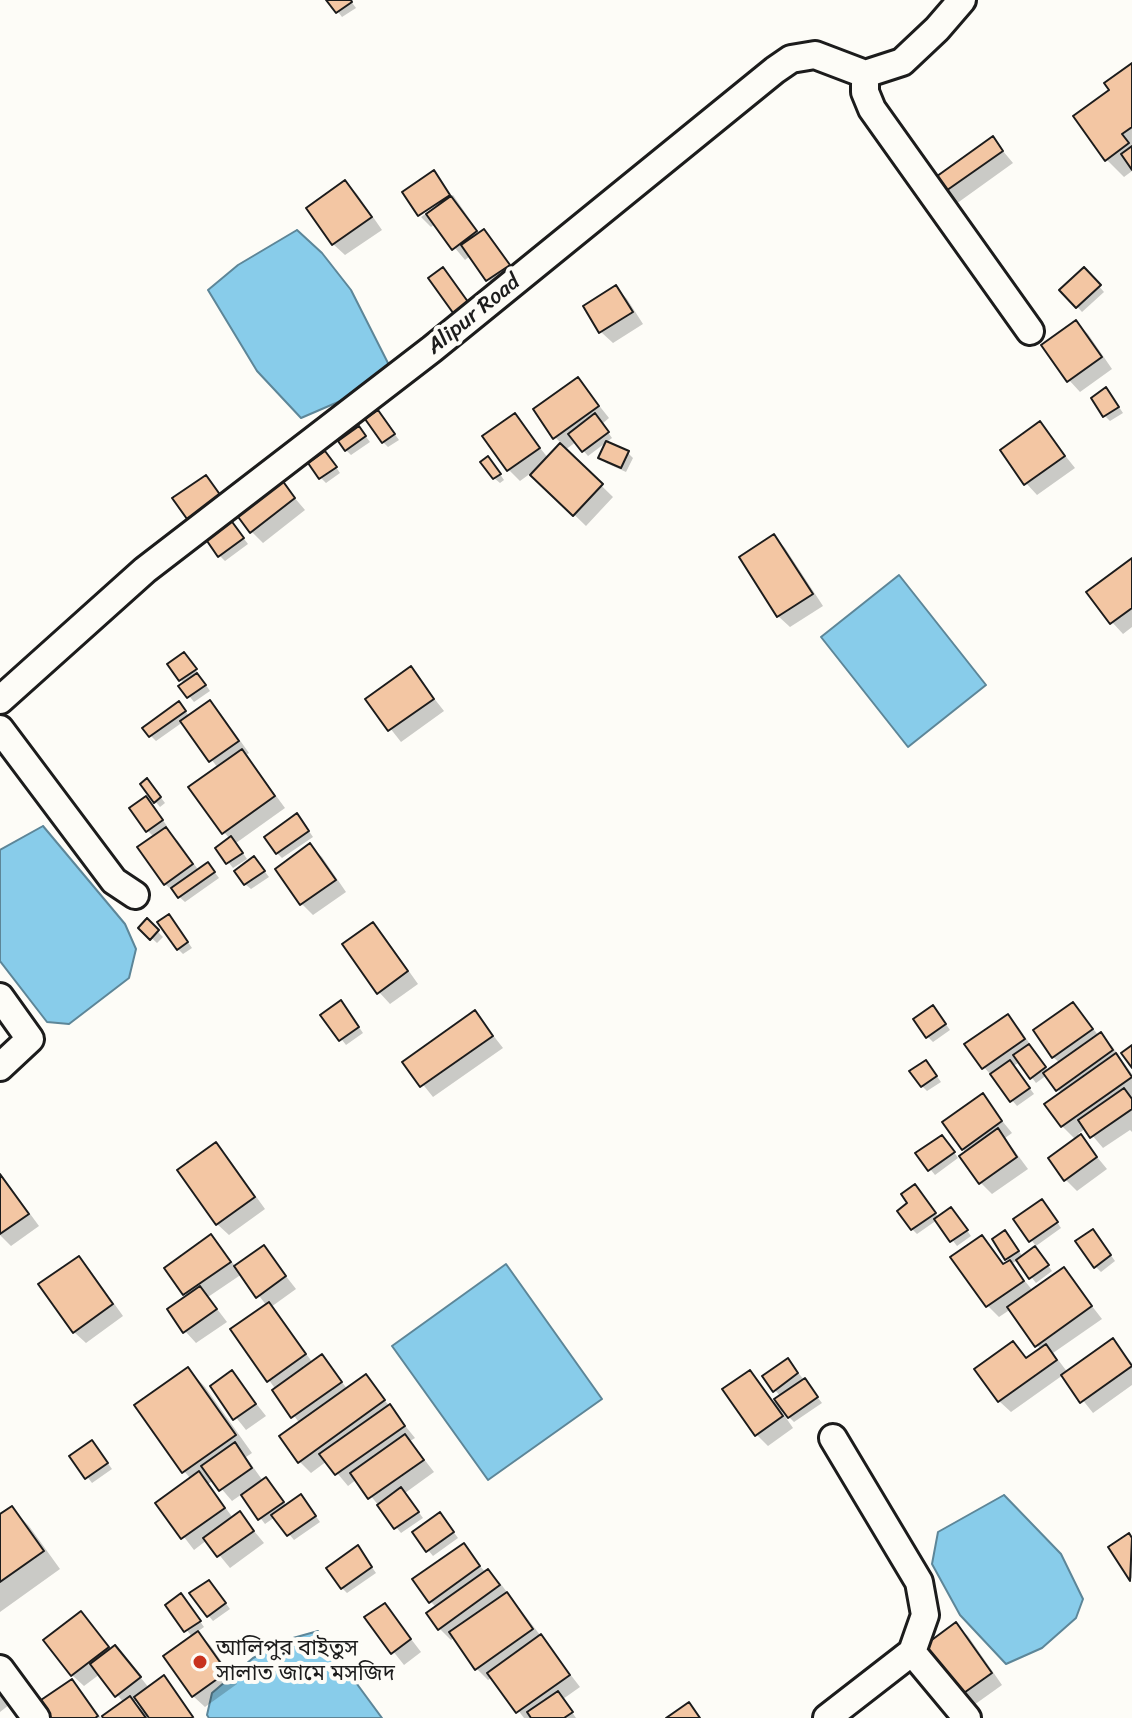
<!DOCTYPE html>
<meta charset="utf-8">
<style>
body{margin:0}
canvas{display:block;background:#fdfcf7}
</style>
<canvas width="1132" height="1718"></canvas>
<script>
const c = document.querySelector('canvas').getContext('2d');
c.lineJoin = 'round';
function fillPath(path, color) { c.fillStyle = color; c.fill(path, 'evenodd'); }
const poly = rows => new Path2D(rows.map(r => 'M' + r).join(''));
function stroke(path, color, width, dash) { c.strokeStyle = color; c.lineWidth = width; c.lineCap = dash ? 'butt' : 'round'; c.setLineDash(dash || []); c.stroke(path); }
function label(font, color, halo, rows, align = 'center') {
  c.font = font + ' Sriracha,"Noto Sans Bengali",sans-serif'; c.lineWidth = 8; c.setLineDash([]); c.textBaseline = 'middle'; c.strokeStyle = halo; c.fillStyle = color; for (const [text, x, y, turn = 0] of rows) {
    c.save(); c.translate(x, y); c.rotate((+turn || 0) * Math.PI / 180); c.textAlign = isNaN(turn) ? turn : align; if (halo) c.strokeText(text, 0, 0); c.fillText(text, 0, 0); c.restore();
  }
}
const water = poly([
 [297,230,322,253,351,290,391,369,359,393,301,418,257,371,208,290,238,265,297,230],
 [899,575,986,685,908,747,821,637,899,575],
 [43,826,125,924,136,949,129,978,69,1024,47,1022,0,961,0,850,43,826],
 [506,1264,602,1399,488,1480,392,1346,506,1264],
 [1004,1495,1061,1554,1083,1599,1076,1618,1042,1648,1006,1664,960,1615,932,1564,938,1532,1004,1495],
 [318,1631,382,1718,209,1718,207,1715,212,1693,253,1658,293,1638,318,1631]
]);
fillPath(water, '#88ccea');
stroke(water, '#5d8698', 2);
fillPath(poly([
 [329,0,350,0,356,8,342,17],
 [1132,65,1132,171,1124,177,1106,159,1112,90],
 [993,139,1013,163,956,204,945,192],
 [345,182,357,194,382,230,345,255,333,244],
 [453,195,480,234,484,231,495,243,520,277,499,292,470,256,465,260,435,224,431,227,421,217],
 [1084,269,1104,292,1082,312,1062,290],
 [616,287,627,299,643,324,613,343,601,332],
 [1076,323,1088,334,1112,369,1080,392,1069,380],
 [578,379,609,418,602,424,612,438,588,456,576,442,565,450,613,497,586,526,531,473,520,481,508,469,515,416,548,458,562,444,555,437],
 [1111,395,1123,413,1110,421,1105,416],
 [383,418,399,440,388,447,383,442],
 [1040,424,1075,468,1037,495,1026,483],
 [364,434,370,442,351,455,346,450],
 [628,453,633,458,626,472,606,463,601,458],
 [330,458,340,473,326,483,321,478],
 [493,464,504,480,500,483,494,478],
 [206,477,231,508,200,530,175,499],
 [282,483,305,510,263,543,251,531],
 [235,527,248,544,225,561,220,556],
 [774,536,785,548,823,606,790,627,778,616],
 [1132,560,1132,627,1123,634,1112,622],
 [189,660,210,691,194,702,181,686,185,684,181,680],
 [411,669,444,711,401,742,368,700],
 [209,702,221,714,249,753,246,755,285,808,236,843,247,859,233,868,217,848,230,839,224,832,218,768,183,722,156,741,151,736,184,709,189,716],
 [152,786,165,803,160,807,155,801],
 [151,803,167,826,164,828,178,841,199,871,213,870,219,878,185,902,165,884,155,838,148,831],
 [302,821,313,837,282,858,277,853],
 [310,846,322,857,346,892,313,915,302,904,278,869],
 [259,864,269,877,251,889,245,884],
 [147,921,163,937,157,943,141,928],
 [174,922,192,948,183,954,178,949],
 [373,924,384,936,418,984,390,1004,379,992],
 [1073,1004,1099,1036,1112,1046,1132,1074,1132,1132,1130,1130,1103,1148,1086,1128,1078,1134,1107,1169,1077,1191,1065,1179,1076,1140,1062,1126,1062,1094,1047,1075,1036,1083,1020,1062,1013,1066,1034,1094,1017,1106,984,1067,1007,1017,1019,1028,1049,1072,1060,1063,1053,1057],
 [346,1008,363,1033,346,1045,323,1015],
 [475,1012,503,1048,433,1097,405,1062],
 [938,1013,950,1030,933,1042,928,1037],
 [931,1068,941,1082,927,1091,922,1086],
 [982,1096,1012,1133,1005,1138,1028,1169,992,1194,980,1182,963,1148],
 [947,1142,958,1158,935,1175,918,1154],
 [216,1145,227,1156,265,1209,229,1235,217,1224],
 [0,1173,39,1226,11,1246,0,1235],
 [920,1192,939,1218,956,1215,971,1236,957,1246,937,1220,917,1234,912,1229],
 [1047,1207,1061,1228,1036,1246,1015,1219],
 [211,1236,236,1267,264,1248,296,1289,271,1307,313,1363,322,1356,348,1390,366,1377,415,1438,410,1441,434,1472,405,1493,423,1518,401,1533,357,1479,348,1486,327,1461,311,1473,299,1461,300,1424,269,1380,267,1306,242,1274,208,1297,227,1322,196,1343,185,1331,188,1297,166,1268],
 [982,1237,1005,1265,1010,1262,1007,1258,1010,1238,1023,1257,1040,1254,1052,1271,1036,1283,1018,1260,1011,1264,1033,1291,1064,1270,1102,1319,1053,1353,1068,1373,1113,1341,1132,1363,1132,1385,1093,1413,1063,1375,1011,1412,999,1401,1013,1344,1028,1359,1041,1350,1011,1309,999,1317,988,1306,953,1257],
 [1098,1237,1115,1261,1101,1272,1096,1267],
 [79,1258,90,1270,123,1316,86,1343,74,1332],
 [793,1366,822,1403,794,1422,783,1411,782,1412,793,1428,768,1446,756,1434,750,1372,774,1402,781,1397,775,1390],
 [188,1369,205,1387,252,1453,246,1457,263,1481,271,1485,287,1506,306,1502,320,1522,294,1540,275,1517,265,1524,242,1494,232,1501,214,1480,208,1484,233,1518,240,1514,264,1543,230,1568,207,1540,194,1550,158,1503,191,1479,184,1471],
 [232,1373,266,1416,246,1430,212,1387],
 [97,1448,112,1469,92,1483,72,1457],
 [12,1509,29,1526,60,1569,0,1612,0,1517],
 [445,1520,458,1538,433,1556,428,1550],
 [1129,1535,1132,1539,1132,1579,1110,1548],
 [463,1546,486,1573,488,1571,500,1583,580,1687,563,1699,576,1718,524,1718,493,1677,488,1680,477,1669,455,1637,451,1640,439,1628,437,1608,430,1601],
 [362,1553,376,1573,347,1593,342,1588],
 [214,1587,230,1609,213,1621,208,1615],
 [186,1601,204,1627,197,1632,210,1645,237,1684,205,1707,193,1696,193,1638,167,1605],
 [385,1605,421,1652,404,1665,367,1618],
 [92,1625,111,1650,115,1647,126,1659,149,1688,163,1678,195,1718,103,1718,124,1703,100,1674,84,1686,72,1675],
 [138,1699,148,1713,146,1714,134,1702],
 [956,1625,968,1636,1002,1685,974,1705,962,1694],
 [71,1681,83,1693,101,1718,52,1718],
 [0,1682,14,1701,0,1712]
]), '#0003');
const building = poly([
 [326,0,351,0,352,2,336,13,326,0],
 [1132,63,1132,127,1122,134,1129,143,1105,161,1073,116,1109,90,1104,83,1132,63],
 [993,136,1003,151,943,193,933,179,993,136],
 [1132,146,1132,170,1121,154,1132,146],
 [434,170,450,195,418,216,402,192,434,170],
 [345,180,372,217,332,245,306,208,345,180],
 [451,196,477,231,452,250,426,214,451,196],
 [484,229,510,265,486,281,461,245,484,229],
 [443,267,471,306,456,317,428,278,443,267],
 [1084,267,1101,285,1076,308,1059,290,1084,267],
 [616,285,633,312,599,333,583,306,616,285],
 [1076,320,1102,357,1067,382,1041,345,1076,320],
 [578,377,599,406,553,439,533,409,578,377],
 [1106,387,1119,407,1103,417,1091,398,1106,387],
 [378,410,395,434,382,443,365,419,378,410],
 [515,413,540,448,507,471,482,436,515,413],
 [595,413,609,432,582,452,568,434,595,413],
 [1040,421,1065,456,1024,485,1000,450,1040,421],
 [359,426,366,436,345,451,338,441,359,426],
 [606,441,629,451,621,468,598,458,606,441],
 [560,443,603,484,573,516,530,475,560,443],
 [325,451,337,467,319,479,308,463,325,451],
 [488,456,501,474,493,479,480,462,488,456],
 [206,475,221,496,187,519,172,498,206,475],
 [282,480,295,498,250,533,236,514,282,480],
 [230,519,244,538,218,557,205,538,230,519],
 [774,534,813,594,777,617,739,557,774,534],
 [1132,558,1132,608,1110,624,1086,592,1132,558],
 [184,652,197,669,179,681,167,664,184,652],
 [411,666,434,699,388,731,365,699,411,666],
 [197,673,206,685,187,698,178,686,197,673],
 [210,700,239,741,209,762,180,721,210,700],
 [179,701,186,711,149,737,142,728,179,701],
 [242,749,275,796,222,834,188,787,242,749],
 [147,778,161,797,154,803,140,784,147,778],
 [146,796,163,820,146,832,129,808,146,796],
 [297,813,309,831,276,854,264,837,297,813],
 [166,827,193,864,164,885,137,847,166,827],
 [231,836,243,853,226,864,215,848,231,836],
 [310,843,336,880,300,905,275,869,310,843],
 [254,856,265,871,244,885,234,871,254,856],
 [208,862,215,872,178,898,171,888,208,862],
 [169,914,188,942,177,950,157,922,169,914],
 [147,918,159,930,150,940,138,928,147,918],
 [373,922,408,971,377,994,342,944,373,922],
 [341,1000,359,1027,339,1041,320,1015,341,1000],
 [1073,1002,1093,1029,1052,1058,1033,1030,1073,1002],
 [933,1005,946,1024,926,1038,913,1019,933,1005],
 [475,1010,493,1036,420,1087,402,1062,475,1010],
 [1008,1014,1025,1039,982,1069,964,1044,1008,1014],
 [1101,1032,1113,1050,1056,1091,1043,1073,1101,1032],
 [1029,1044,1046,1067,1030,1079,1013,1055,1029,1044],
 [1132,1045,1132,1068,1121,1053,1132,1045],
 [1116,1053,1132,1077,1061,1127,1044,1104,1116,1053],
 [926,1060,937,1076,921,1087,909,1071,926,1060],
 [1010,1060,1030,1088,1010,1102,990,1074,1010,1060],
 [1124,1088,1132,1099,1132,1109,1090,1138,1078,1120,1124,1088],
 [983,1093,1002,1121,962,1150,942,1122,983,1093],
 [998,1128,1017,1157,979,1184,959,1156,998,1128],
 [1081,1134,1097,1157,1064,1181,1048,1158,1081,1134],
 [942,1135,955,1152,928,1171,915,1153,942,1135],
 [216,1142,255,1197,216,1225,177,1170,216,1142],
 [0,1174,29,1214,0,1234,0,1174],
 [915,1184,936,1213,911,1230,897,1211,907,1203,901,1194,915,1184],
 [1042,1199,1058,1222,1029,1242,1013,1219,1042,1199],
 [951,1207,968,1230,950,1242,934,1219,951,1207],
 [1093,1229,1111,1255,1094,1268,1075,1241,1093,1229],
 [1005,1230,1019,1251,1005,1260,992,1239,1005,1230],
 [211,1234,231,1262,183,1295,164,1268,211,1234],
 [982,1235,1003,1264,1010,1260,1024,1281,986,1307,950,1257,982,1235],
 [264,1245,286,1276,256,1298,234,1266,264,1245],
 [1035,1246,1049,1265,1029,1279,1016,1260,1035,1246],
 [79,1256,113,1304,73,1333,38,1284,79,1256],
 [1064,1267,1092,1306,1035,1347,1007,1307,1064,1267],
 [200,1286,217,1309,183,1333,167,1309,200,1286],
 [269,1302,306,1354,267,1382,230,1329,269,1302],
 [1113,1338,1132,1366,1080,1403,1061,1375,1113,1338],
 [1013,1341,1026,1358,1046,1344,1057,1360,998,1402,974,1369,1013,1341],
 [322,1354,342,1382,291,1418,272,1390,322,1354],
 [788,1358,798,1373,773,1392,762,1376,788,1358],
 [188,1367,236,1435,182,1473,134,1405,188,1367],
 [232,1370,256,1404,233,1420,210,1386,232,1370],
 [750,1370,783,1416,755,1436,722,1389,750,1370],
 [366,1374,385,1400,298,1463,279,1436,366,1374],
 [805,1378,818,1397,788,1418,774,1399,805,1378],
 [390,1404,405,1426,335,1475,319,1454,390,1404],
 [405,1434,424,1460,368,1499,350,1473,405,1434],
 [92,1440,108,1463,85,1479,69,1456,92,1440],
 [235,1442,252,1468,219,1491,201,1466,235,1442],
 [199,1471,225,1508,181,1539,155,1503,199,1471],
 [266,1477,284,1502,258,1520,241,1495,266,1477],
 [401,1487,419,1512,394,1529,377,1505,401,1487],
 [301,1494,316,1516,287,1536,271,1515,301,1494],
 [12,1506,44,1551,0,1582,0,1514,12,1506],
 [240,1511,254,1531,217,1557,203,1538,240,1511],
 [440,1512,454,1532,426,1552,412,1532,440,1512],
 [1129,1533,1132,1538,1130,1581,1108,1547,1129,1533],
 [464,1543,480,1566,429,1603,412,1579,464,1543],
 [358,1545,372,1567,341,1589,326,1568,358,1545],
 [488,1569,500,1585,438,1630,426,1613,488,1569],
 [209,1580,226,1603,207,1617,189,1593,209,1580],
 [507,1592,533,1629,475,1670,449,1632,507,1592],
 [181,1593,201,1621,184,1632,165,1605,181,1593],
 [385,1603,411,1639,391,1654,364,1617,385,1603],
 [81,1611,109,1647,71,1676,43,1640,81,1611],
 [956,1622,992,1673,961,1695,925,1645,956,1622],
 [198,1631,227,1672,192,1697,163,1656,198,1631],
 [541,1634,570,1675,516,1713,487,1673,541,1634],
 [115,1645,141,1677,115,1697,90,1664,115,1645],
 [164,1675,193,1717,192,1718,149,1718,134,1697,164,1675],
 [72,1679,98,1716,95,1718,50,1718,38,1702,72,1679],
 [558,1691,573,1712,564,1718,531,1718,527,1712,558,1691],
 [130,1696,146,1718,103,1718,102,1716,130,1696],
 [689,1702,700,1718,666,1718,689,1702]
]);
fillPath(building, '#f3c6a3');
stroke(building, '#1c1c1c', 2);
const street = poly([
 [865,74,865,92,872,109,1030,331],
 [0,700,145,570,432,349,775,70,791,59,815,55,865,74,902,62,937,29,962,0],
 [0,729,114,881,135,895],
 [0,997,30,1039,0,1067],
 [833,1438,919,1582,925,1615,912,1652],
 [0,1669,36,1718],
 [827,1718,912,1652,967,1718]
]);
stroke(street, '#1c1c1c', 32);
stroke(street, '#fdfcf7', 26);
for (const [x, y, r, color] of [
 [200,1662,8,"#c8321e"]
]) { const dot = new Path2D(); dot.arc(x, y, r, 0, 2 * Math.PI); c.fillStyle = color; c.fill(dot); stroke(dot, '#fdfcf7', 3); }
label('22px', '#1c1c1c', '#fdfcf7', [
 ["Alipur Road",474,315,-39]
]);
label('22px', '#1c1c1c', '#fdfcf7', [
 ["আলিপুর বাইতুস",216,1649],
 ["সালাত জামে মসজিদ",216,1674]
], 'left');
</script>
